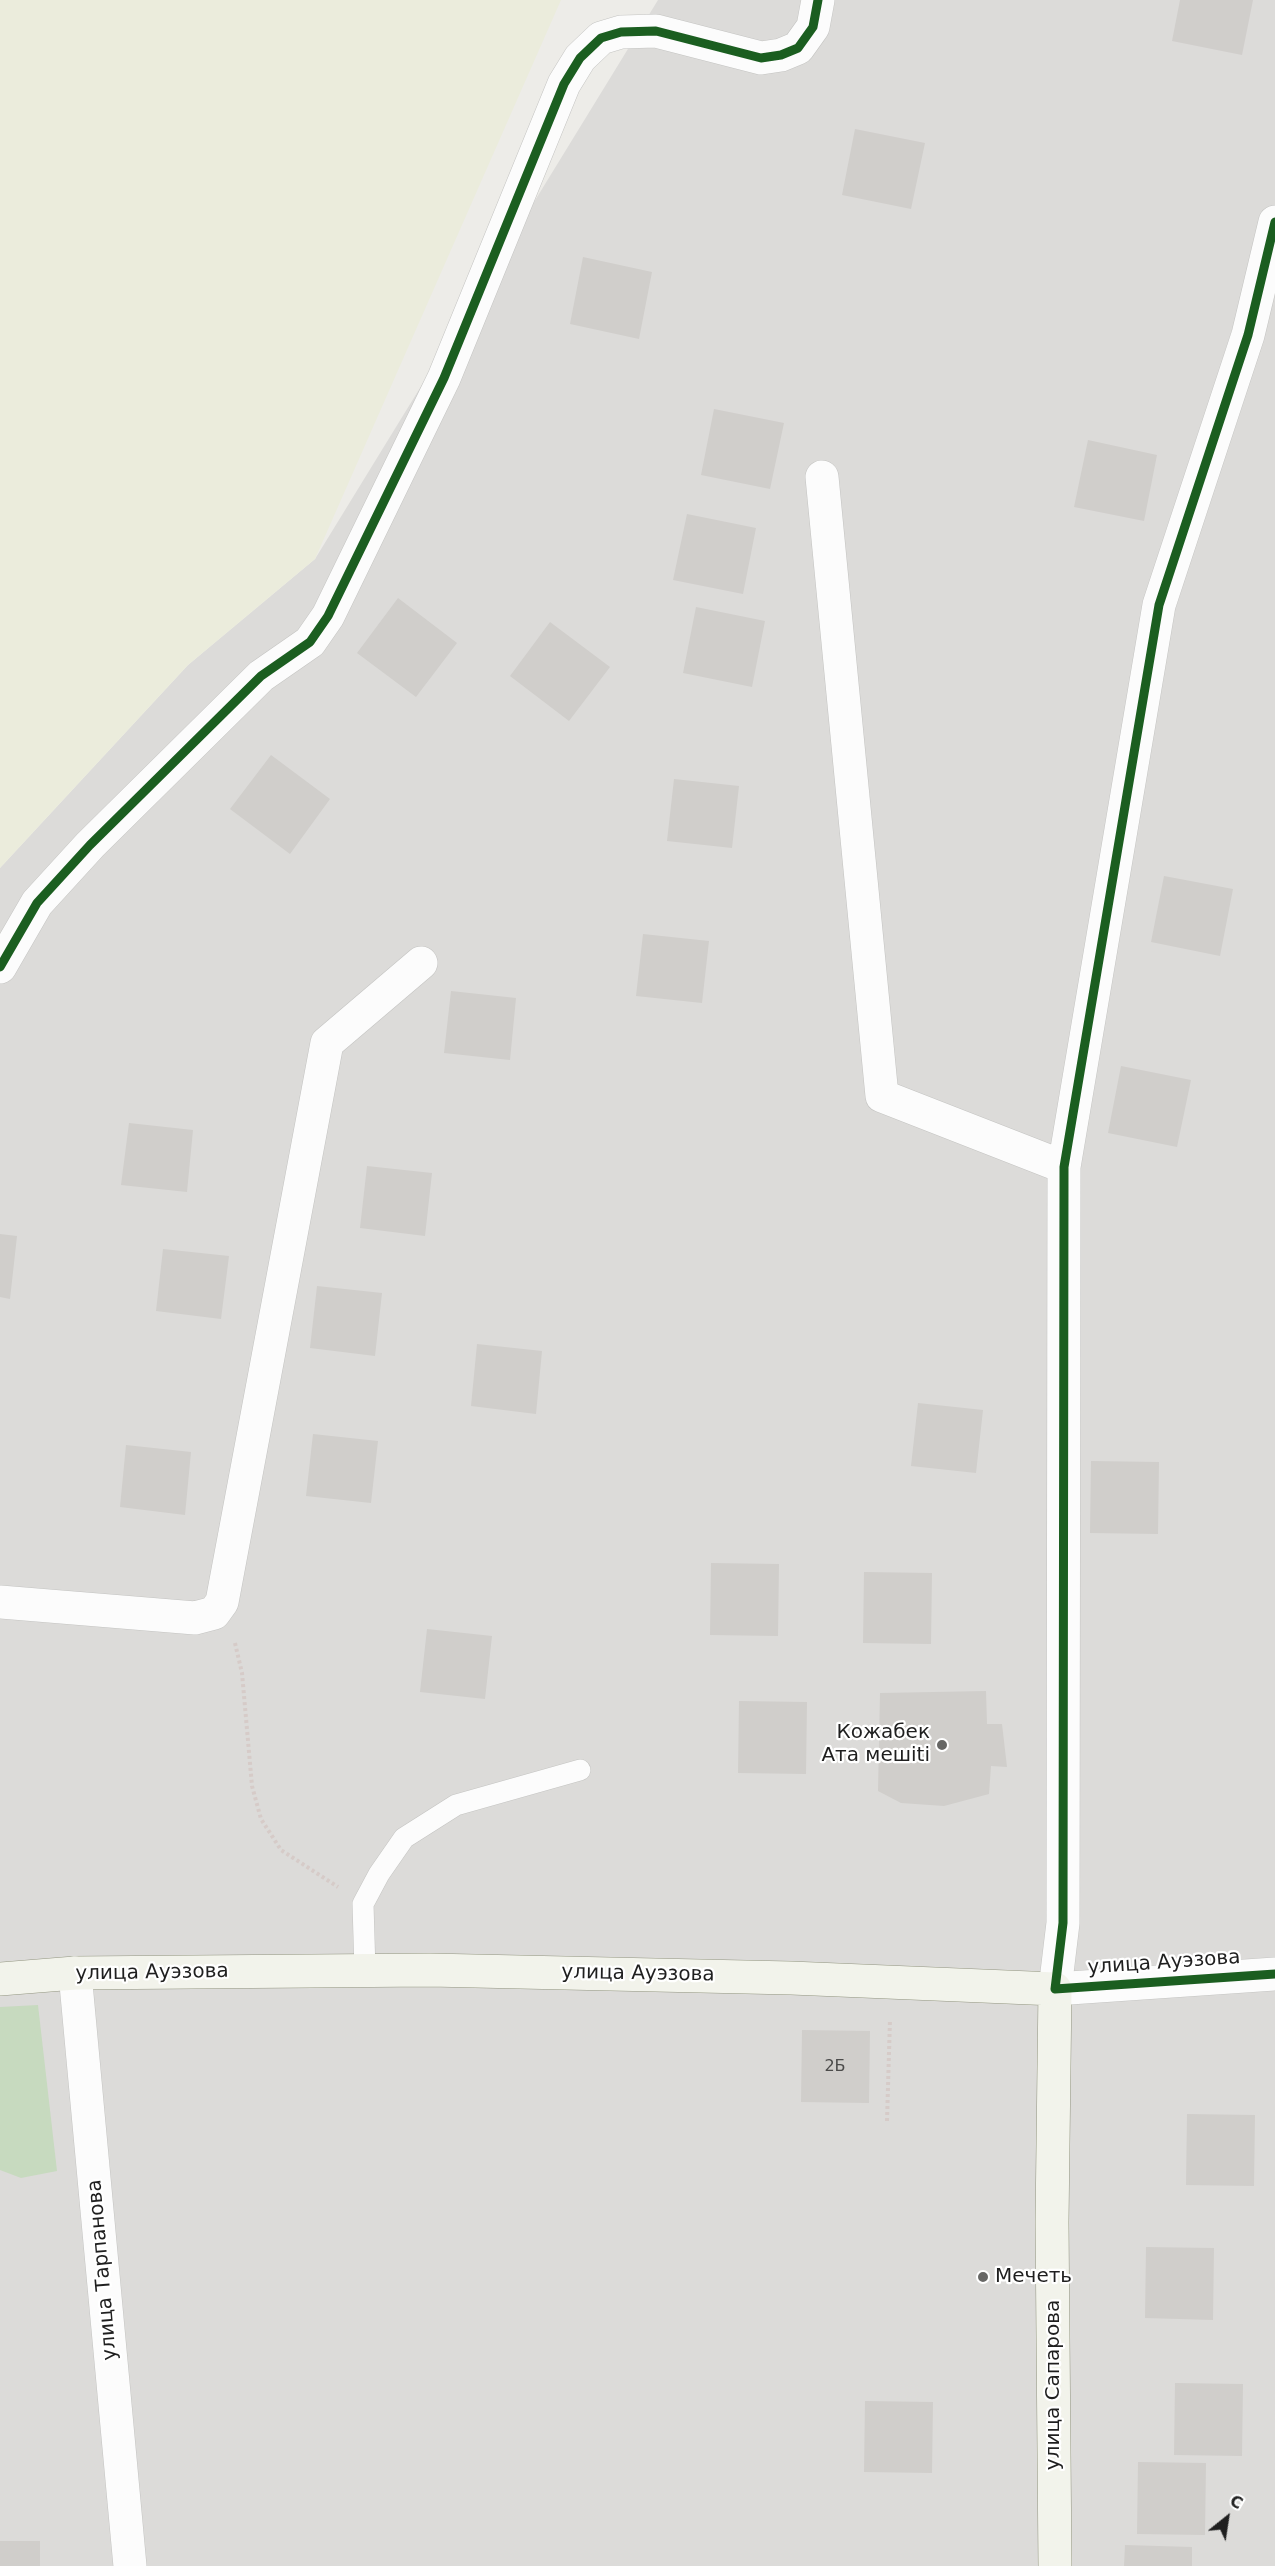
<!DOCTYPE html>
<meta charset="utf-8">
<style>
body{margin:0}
#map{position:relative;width:1275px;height:2566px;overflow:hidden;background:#edece8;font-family:"DejaVu Sans",sans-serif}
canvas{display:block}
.north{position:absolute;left:1197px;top:2488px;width:60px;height:60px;-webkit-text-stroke:4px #fff;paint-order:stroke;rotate:30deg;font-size:16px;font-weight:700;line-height:24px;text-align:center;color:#1f1f1f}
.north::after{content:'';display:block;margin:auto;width:21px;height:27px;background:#1f1f1f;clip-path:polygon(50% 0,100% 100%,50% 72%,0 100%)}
</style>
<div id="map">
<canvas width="1275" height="2566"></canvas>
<div class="north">С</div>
</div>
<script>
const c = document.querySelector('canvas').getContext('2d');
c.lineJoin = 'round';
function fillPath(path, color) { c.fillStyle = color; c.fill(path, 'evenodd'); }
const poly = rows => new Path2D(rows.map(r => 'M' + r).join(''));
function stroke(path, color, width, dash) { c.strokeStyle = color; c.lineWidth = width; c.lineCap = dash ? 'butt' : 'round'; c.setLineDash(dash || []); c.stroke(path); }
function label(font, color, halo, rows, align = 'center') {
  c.font = font + ' "DejaVu Sans",sans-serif'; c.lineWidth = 4.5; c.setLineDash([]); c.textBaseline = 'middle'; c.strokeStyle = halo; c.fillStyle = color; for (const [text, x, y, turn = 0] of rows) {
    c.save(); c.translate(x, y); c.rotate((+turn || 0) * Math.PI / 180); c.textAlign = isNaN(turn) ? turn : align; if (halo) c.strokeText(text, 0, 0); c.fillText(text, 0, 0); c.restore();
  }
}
fillPath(poly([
 [658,0,1275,0,1275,2566,0,2566,0,868,188,665,315,559]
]), '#dcdbd9');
fillPath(poly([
 [0,0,561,0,315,559,188,665,0,868]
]), '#ebecdc');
fillPath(poly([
 [38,2005,57,2171,21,2178,0,2170,0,2007]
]), '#c7dabf');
fillPath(poly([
 [1180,0,1253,0,1242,55,1172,41],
 [855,129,925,143,911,209,842,195],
 [583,257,652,272,639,339,570,324],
 [714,409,784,423,770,489,701,475],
 [1088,440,1157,455,1144,521,1074,507],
 [687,514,756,528,743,594,673,580],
 [398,598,457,643,416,697,357,653],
 [696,607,765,621,752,687,683,673],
 [550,622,610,667,569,721,510,676],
 [271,755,330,799,290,854,230,809],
 [674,779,739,786,732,848,667,841],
 [1164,876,1233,889,1220,956,1151,942],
 [643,934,709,941,702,1003,636,996],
 [451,991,516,998,510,1060,444,1053],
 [1121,1066,1191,1080,1177,1147,1108,1133],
 [129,1123,193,1130,187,1192,121,1185],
 [367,1166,432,1173,425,1236,360,1228],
 [0,1234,17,1236,10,1299,0,1297],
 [163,1249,229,1256,221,1319,156,1311],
 [317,1286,382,1293,375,1356,310,1348],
 [477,1344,542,1351,536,1414,471,1406],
 [918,1403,983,1410,976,1473,911,1466],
 [313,1434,378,1441,371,1503,306,1496],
 [126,1445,191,1452,185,1515,120,1507],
 [1091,1461,1159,1462,1158,1534,1090,1533],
 [711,1563,779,1564,778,1636,710,1635],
 [864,1572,932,1573,931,1644,863,1643],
 [427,1629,492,1636,485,1699,420,1692],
 [986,1691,987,1724,1002,1724,1007,1767,991,1766,989,1794,944,1806,901,1803,878,1791,880,1693],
 [739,1701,807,1702,806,1774,738,1773],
 [802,2030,870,2031,869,2103,801,2102],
 [1187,2114,1255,2115,1254,2186,1186,2185],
 [1146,2247,1214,2248,1213,2320,1145,2318],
 [1175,2383,1243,2384,1242,2456,1174,2455],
 [865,2401,933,2402,932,2473,864,2472],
 [1138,2462,1206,2463,1205,2535,1137,2534],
 [0,2541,40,2541,40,2566,0,2566],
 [1125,2545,1192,2547,1192,2566,1124,2566]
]), '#d0cecb');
const service = poly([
 [365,1971,363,1904,379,1874,404,1838,456,1805,580,1770]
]);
const minor = poly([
 [822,477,882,1096,1064,1167],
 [0,967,37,903,90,845,261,676,310,642,328,616,444,378,564,84,580,58,601,38,621,32,656,31,761,58,781,55,798,48,813,27,818,0],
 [0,1602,195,1618,214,1613,222,1602,327,1043,421,963],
 [75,1973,130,2566],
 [1055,1989,1063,1923,1064,1167,1159,605,1248,335,1275,222]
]);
const tertiary = poly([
 [1055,1989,1275,1974]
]);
const secondary = poly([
 [0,1979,75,1973,430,1970,791,1978,1055,1989,1052,2222,1055,2566]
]);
stroke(service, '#c4c4c2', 22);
stroke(minor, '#c4c4c2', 34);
stroke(tertiary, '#c4c4c2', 34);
stroke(secondary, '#939681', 34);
stroke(poly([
 [235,1643,242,1673,252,1786,261,1819,281,1850,338,1887],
 [887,2121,890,2019]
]), '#d6cbc8', 4, [3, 3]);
stroke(service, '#fcfcfc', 21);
stroke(minor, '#fcfcfc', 33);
stroke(tertiary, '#fcfcfc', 33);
stroke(secondary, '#f2f3eb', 33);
stroke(poly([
 [1275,222,1248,335,1159,605,1064,1167,1063,1923,1055,1989,1275,1974],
 [0,967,37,903,90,845,261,676,310,642,328,616,444,378,564,84,580,58,601,38,621,32,656,31,761,58,781,55,798,48,813,27,818,0]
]), '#1b5e20', 9);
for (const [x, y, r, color] of [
 [942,1745,6,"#676765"],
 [983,2277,6,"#676765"]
]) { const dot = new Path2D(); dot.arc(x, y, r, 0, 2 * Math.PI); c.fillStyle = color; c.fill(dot); stroke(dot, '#fff', 2); }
label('16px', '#4b4b4a', null, [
 ["2Б",835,2067]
]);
label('20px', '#1f1f1f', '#fff', [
 ["Кожабек",930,1733],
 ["Ата мешiti",930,1756],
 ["Мечеть",995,2277,"left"]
], 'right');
label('20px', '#1f1f1f', '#fff', [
 ["улица Ауэзова",1164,1963,-4],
 ["улица Ауэзова",152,1973,-1],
 ["улица Ауэзова",638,1974,1],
 ["улица Тарпанова",103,2270,-95],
 ["улица Сапарова",1054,2385,-90]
]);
</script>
